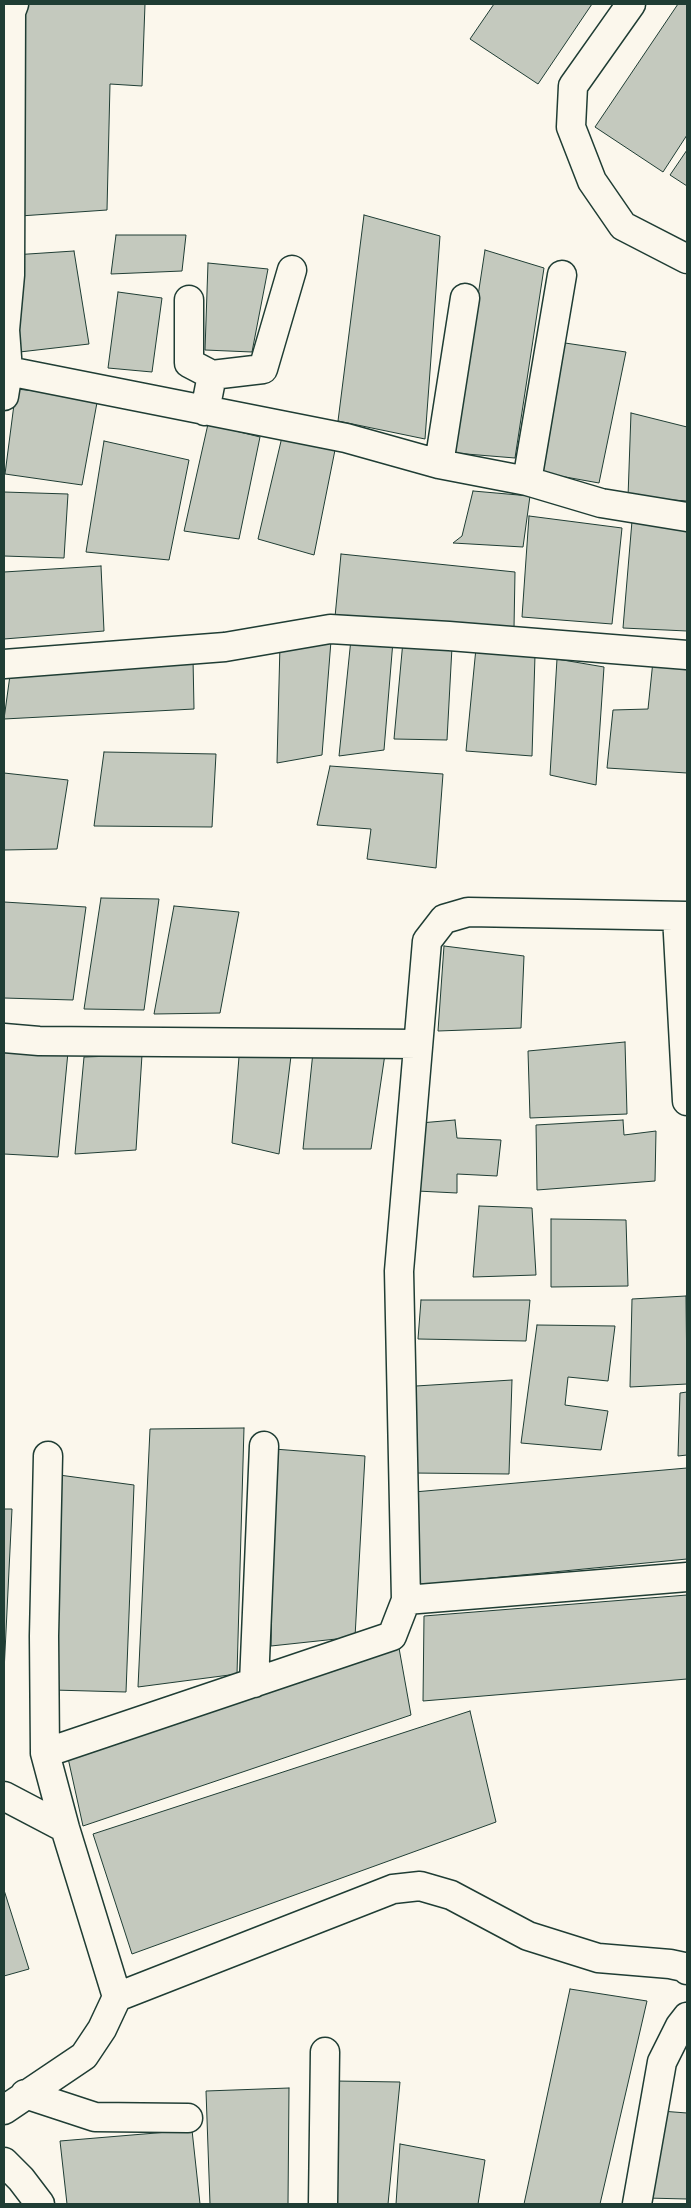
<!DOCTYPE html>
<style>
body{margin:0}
#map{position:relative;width:691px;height:2208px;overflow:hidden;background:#fbf7ec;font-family:Kalam,sans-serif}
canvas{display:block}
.frame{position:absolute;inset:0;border:5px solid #1f3d34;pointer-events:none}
</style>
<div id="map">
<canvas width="691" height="2208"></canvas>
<div class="frame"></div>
</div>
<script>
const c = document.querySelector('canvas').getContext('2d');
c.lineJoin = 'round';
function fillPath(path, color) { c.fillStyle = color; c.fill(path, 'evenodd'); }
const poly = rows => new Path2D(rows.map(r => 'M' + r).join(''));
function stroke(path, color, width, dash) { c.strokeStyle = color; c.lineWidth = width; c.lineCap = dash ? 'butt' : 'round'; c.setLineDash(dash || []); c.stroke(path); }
const building = poly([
 [16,4,145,4,142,86,110,84,107,210,20,216,16,4],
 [494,4,592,4,538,84,470,39,494,4],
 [678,4,687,4,687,135,663,172,595,127,678,4],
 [687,150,687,186,670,175,687,150],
 [364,215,440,236,425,439,338,421,364,215],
 [116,235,186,235,182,271,111,274,116,235],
 [485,250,544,268,515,458,454,453,485,250],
 [74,251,89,344,11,353,13,255,74,251],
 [208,263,268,269,252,352,205,350,208,263],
 [118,292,162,298,152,372,108,368,118,292],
 [565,343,626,352,599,483,543,473,565,343],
 [16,389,98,397,82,485,5,474,16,389],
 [631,413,687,427,687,501,628,497,631,413],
 [208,424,260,437,239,539,184,531,208,424],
 [282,437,336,445,314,555,258,539,282,437],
 [104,441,189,460,169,560,86,552,104,441],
 [473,491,530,496,523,547,453,543,462,536,473,491],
 [4,492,68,494,64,558,4,556,4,492],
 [529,516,622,528,612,624,522,617,529,516],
 [632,521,687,529,687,631,623,628,632,521],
 [341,554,515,572,514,628,335,617,341,554],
 [101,566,104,631,4,639,4,572,101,566],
 [351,639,393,641,384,750,339,756,351,639],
 [331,641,322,755,277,763,280,644,331,641],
 [403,641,452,647,447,740,394,739,403,641],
 [476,648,535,655,532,756,466,751,476,648],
 [193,658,194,709,4,719,11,668,193,658],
 [557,659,604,667,596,785,550,775,557,659],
 [653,661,687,667,687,773,607,768,613,710,648,709,653,661],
 [104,752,216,754,212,827,94,826,104,752],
 [330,766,443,774,436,868,367,859,371,829,317,825,330,766],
 [4,773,68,780,57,849,4,850,4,773],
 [101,898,159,899,144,1010,84,1009,101,898],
 [4,902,86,907,73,1000,4,998,4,902],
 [174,906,239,912,220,1013,154,1014,174,906],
 [444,946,524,956,521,1028,438,1031,444,946],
 [625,1042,627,1114,530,1118,528,1051,625,1042],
 [4,1046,68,1052,58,1157,4,1154,4,1046],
 [313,1052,385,1054,371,1149,303,1149,313,1052],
 [142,1055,136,1150,75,1154,84,1057,142,1055],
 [291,1056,279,1154,232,1143,239,1057,291,1056],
 [455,1120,457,1138,501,1140,497,1176,457,1174,457,1193,417,1191,420,1123,455,1120],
 [623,1120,624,1135,656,1131,655,1181,537,1190,536,1125,623,1120],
 [479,1206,532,1208,536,1275,473,1277,479,1206],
 [551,1219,626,1220,628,1286,551,1287,551,1219],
 [686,1296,687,1384,630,1387,632,1299,686,1296],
 [421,1300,530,1300,526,1341,418,1339,421,1300],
 [537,1325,615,1326,608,1381,568,1377,565,1405,608,1411,601,1450,521,1443,537,1325],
 [512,1380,509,1474,413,1473,416,1386,512,1380],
 [687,1392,687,1455,678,1456,680,1393,687,1392],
 [244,1428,237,1674,138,1687,150,1429,244,1428],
 [274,1449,365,1456,355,1637,271,1646,274,1449],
 [687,1468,687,1559,419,1585,414,1492,687,1468],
 [59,1475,134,1485,126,1692,53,1690,59,1475],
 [4,1509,12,1509,4,1672,4,1509],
 [687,1595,687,1679,423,1701,424,1616,687,1595],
 [399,1648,411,1715,83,1826,68,1758,399,1648],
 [470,1711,496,1822,132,1954,93,1834,470,1711],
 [4,1890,29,1969,4,1976,4,1890],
 [570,1989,647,2001,600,2204,524,2204,570,1989],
 [335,2081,400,2082,388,2204,332,2204,335,2081],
 [289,2088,288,2204,210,2204,206,2091,289,2088],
 [661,2111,687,2113,687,2199,646,2198,661,2111],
 [192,2130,200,2204,67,2204,60,2141,192,2130],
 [400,2144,485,2160,478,2204,396,2204,400,2144]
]);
fillPath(building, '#c4c9be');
stroke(building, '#1f3d34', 1);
const minor = poly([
 [631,4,573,86,571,127,592,181,623,226,687,259],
 [189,300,189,363,212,375],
 [8,371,346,438,439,464,527,481,601,503,687,517],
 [4,396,8,371,5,330,10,275,11,12,14,4],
 [205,411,212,375,263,369,292,270],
 [439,464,465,298],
 [527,481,562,275],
 [4,664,225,647,330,629,449,636,687,655],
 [677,916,687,1101],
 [4,1038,39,1041,418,1044],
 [406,1600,687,1577],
 [254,1683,264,1446],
 [45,1753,392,1636,406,1600,399,1271,427,941,444,919,468,912,687,916],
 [4,1796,65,1828],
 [117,1997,393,1889,420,1886,451,1895,528,1936,598,1958,670,1964,684,1967,687,1970],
 [25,2094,95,2117,188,2118],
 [4,2110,84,2056,102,2029,117,1997,65,1828,45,1753,44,1636,48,1456],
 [4,2162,21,2179,40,2204],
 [323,2204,325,2052],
 [637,2204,662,2062,680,2026,687,2017]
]);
stroke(minor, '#1f3d34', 31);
stroke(minor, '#fbf7ec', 28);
</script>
